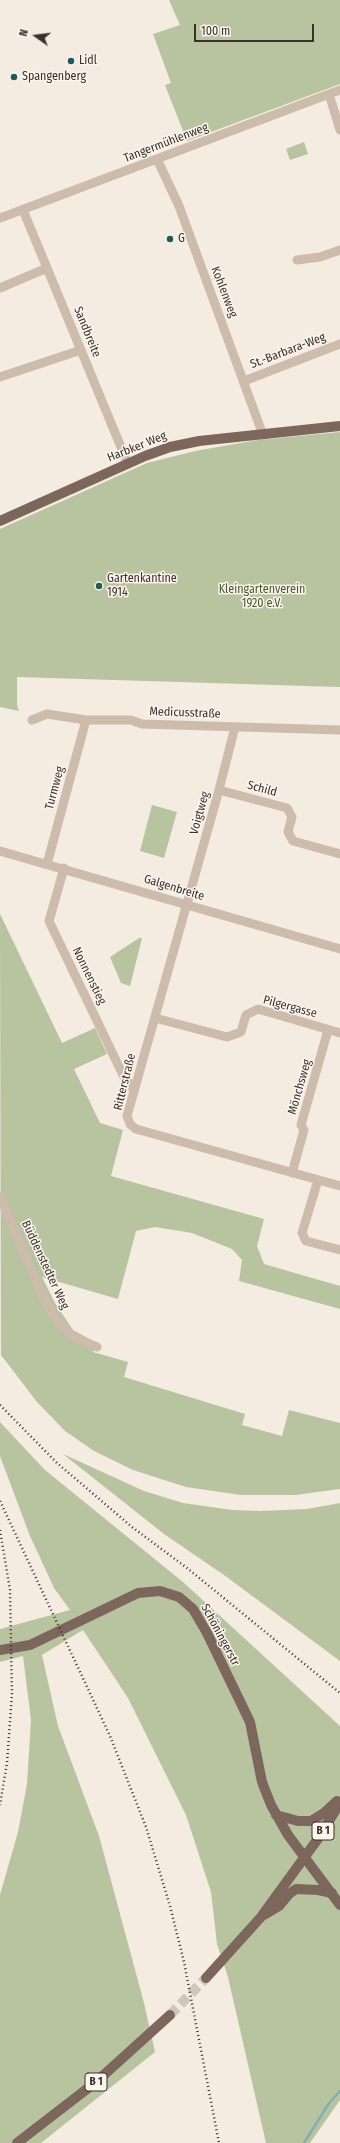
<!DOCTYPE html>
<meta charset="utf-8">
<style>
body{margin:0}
#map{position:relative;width:340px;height:2143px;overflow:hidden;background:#f4ebe1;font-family:"Fira Sans Condensed",sans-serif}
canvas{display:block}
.north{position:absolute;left:16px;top:16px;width:40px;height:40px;-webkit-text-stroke:3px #fbf5ee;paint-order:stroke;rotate:284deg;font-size:11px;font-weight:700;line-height:16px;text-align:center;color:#3b302b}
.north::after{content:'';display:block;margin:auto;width:14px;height:18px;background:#3b302b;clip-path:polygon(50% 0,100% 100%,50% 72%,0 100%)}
.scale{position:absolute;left:194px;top:24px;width:120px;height:18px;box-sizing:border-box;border:2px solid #3b302b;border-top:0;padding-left:5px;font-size:12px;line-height:14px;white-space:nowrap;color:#3b302b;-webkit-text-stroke:3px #fbf5ee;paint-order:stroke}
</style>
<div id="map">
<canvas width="340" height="2143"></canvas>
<div class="north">N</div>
<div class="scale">100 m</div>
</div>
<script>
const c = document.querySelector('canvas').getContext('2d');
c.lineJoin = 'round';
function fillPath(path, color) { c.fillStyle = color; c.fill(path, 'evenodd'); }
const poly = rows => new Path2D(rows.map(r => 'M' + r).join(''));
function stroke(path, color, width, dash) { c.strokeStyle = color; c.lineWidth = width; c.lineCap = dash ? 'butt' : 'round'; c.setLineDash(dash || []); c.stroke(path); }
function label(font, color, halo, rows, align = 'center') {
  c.font = font + ' "Fira Sans Condensed",sans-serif'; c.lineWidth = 3; c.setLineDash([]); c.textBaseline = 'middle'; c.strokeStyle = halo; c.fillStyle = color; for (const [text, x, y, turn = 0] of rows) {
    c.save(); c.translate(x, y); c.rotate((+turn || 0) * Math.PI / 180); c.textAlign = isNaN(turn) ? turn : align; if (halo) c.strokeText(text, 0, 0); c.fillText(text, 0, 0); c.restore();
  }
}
fillPath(poly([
 [169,0,340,0,340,84,187,141,165,85,171,83,153,34,180,25],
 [304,142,308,154,290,160,286,149],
 [340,432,340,687,17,677,17,705,19,711,0,707,0,529,147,463,195,451,258,440],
 [152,805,177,812,164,858,140,851],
 [0,914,62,1043,95,1028,107,1054,74,1069,100,1123,123,1130,111,1176,264,1219,257,1246,264,1264,340,1286,340,1309,239,1281,242,1260,232,1249,192,1233,155,1227,136,1231,118,1299,42,1277,55,1303,73,1330,95,1342,93,1352,128,1362,124,1377,245,1414,242,1425,282,1436,289,1410,340,1423,340,1489,295,1495,241,1495,186,1487,133,1470,94,1451,65,1431,37,1402,1,1355],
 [139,938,142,938,130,986,121,983,110,957],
 [0,1422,45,1470,183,1582,340,1726,340,2100,310,2143,266,2143,228,1977,217,1944,211,1892,186,1815,128,1698,83,1630,42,1655,58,1726,99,1836,144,2003,155,2052,41,2143,0,2143,0,1895,18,1832,27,1784,31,1720,23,1656,0,1662,0,1629,70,1610,54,1588,30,1536,0,1456],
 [63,1454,144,1491,183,1503,232,1510,260,1511,307,1509,340,1503,340,1661,224,1575,164,1534]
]), '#b8c4a0');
stroke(poly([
 [304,2143,329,2103,340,2091]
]), '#7fb0b2', 2.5);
stroke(poly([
 [170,2015,206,1978]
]), '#cfc6bd', 10, [10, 5]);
stroke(poly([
 [329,94,340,130],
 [157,159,179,206,263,435],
 [23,210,128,464],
 [0,218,340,90],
 [297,260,320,257,340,250],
 [0,288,47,268],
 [0,377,81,350],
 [244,381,340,344],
 [32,720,47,714,86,720,131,720,142,724,340,730],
 [235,727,219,790,127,1116,130,1124,136,1129,340,1186],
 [219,790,287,808,292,817,288,832,293,841,340,854],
 [0,851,340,949],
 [47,864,86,720],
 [64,868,49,921,123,1075,134,1090],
 [155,1018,227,1037,241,1032,246,1015,258,1009,340,1033],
 [292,1173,304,1130,301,1125,328,1030],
 [318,1180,302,1233,306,1241,340,1250],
 [0,1197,43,1297,52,1313,58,1322,73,1337,97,1347]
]), '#cdbbac', 9);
stroke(poly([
 [0,521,145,456,170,447,199,441,340,426],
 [0,1650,30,1645,138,1593,160,1591,179,1597,193,1609,207,1633,250,1722,262,1782,271,1805,288,1835,340,1905],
 [276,1815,298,1821,311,1821,324,1813,337,1801],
 [264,1915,279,1906,289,1894,296,1889,318,1890,332,1893],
 [206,1978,261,1917,317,1840,340,1803],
 [17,2143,96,2082,170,2015]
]), '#7d675c', 10);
stroke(poly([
 [0,1405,57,1463,132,1527,187,1568,340,1693],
 [0,1501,110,1736,146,1827,170,1906,184,1962,219,2143],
 [0,1530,10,1590,12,1693,7,1763,0,1805]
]), '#3b302b', 2.5, [1, 3]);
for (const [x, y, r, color] of [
 [71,61,4,"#1f5a5e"],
 [14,77,4,"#1f5a5e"],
 [170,239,4,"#1f5a5e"],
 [99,586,4,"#1f5a5e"]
]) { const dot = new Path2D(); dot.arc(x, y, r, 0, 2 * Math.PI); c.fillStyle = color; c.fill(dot); stroke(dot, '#fbf5ee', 1.5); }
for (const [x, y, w] of [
 [323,1831,22],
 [96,2082,22]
]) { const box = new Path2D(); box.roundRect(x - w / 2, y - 9, w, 18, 3); c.fillStyle = '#fbf5ee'; c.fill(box); stroke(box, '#3b302b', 1); }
label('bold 11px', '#3b302b', null, [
 ["B 1",323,1831],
 ["B 1",96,2082]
]);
label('12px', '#3b302b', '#fbf5ee', [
 ["Lidl",79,61],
 ["Spangenberg",22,77],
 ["G",178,239],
 ["Gartenkantine",107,579],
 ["1914",107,593]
], 'left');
label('12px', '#3b302b', '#fbf5ee', [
 ["Tangermühlenweg",166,143,-21],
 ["Kohlenweg",224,292,69],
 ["Sandbreite",87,332,68],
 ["St.-Barbara-Weg",288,351,-21],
 ["Harbker Weg",137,447,-22],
 ["Medicusstraße",185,713,2],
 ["Turmweg",55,788,-75],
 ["Schild",262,789,15],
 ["Voigtweg",200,813,-74],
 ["Galgenbreite",174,888,17],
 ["Nonnenstieg",89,976,64],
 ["Pilgergasse",290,1007,15],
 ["Ritterstraße",125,1082,-76],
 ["Mönchsweg",300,1087,-74],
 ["Büddenstedter Weg",45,1265,65],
 ["Schöningerstr",220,1635,62]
]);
label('12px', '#4a5a2e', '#fbf5ee', [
 ["Kleingartenverein",262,590],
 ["1920 e.V.",262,604]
]);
</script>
